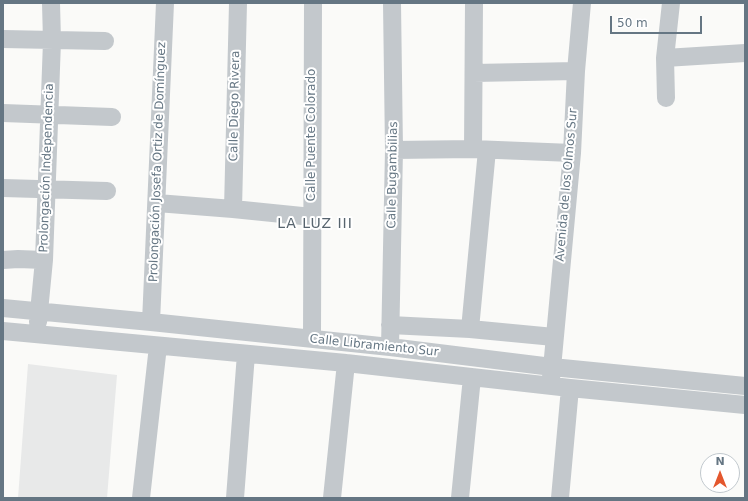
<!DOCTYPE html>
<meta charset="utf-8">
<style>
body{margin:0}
#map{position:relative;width:748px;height:501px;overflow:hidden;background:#fafaf8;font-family:"DejaVu Sans",sans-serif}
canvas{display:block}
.frame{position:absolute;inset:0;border:4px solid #657683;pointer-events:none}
.north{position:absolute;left:700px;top:453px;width:40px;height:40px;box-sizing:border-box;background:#fff;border:1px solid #c1c8cd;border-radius:50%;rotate:0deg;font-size:11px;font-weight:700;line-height:16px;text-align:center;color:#657683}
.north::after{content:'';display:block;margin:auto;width:14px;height:18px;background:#e4572e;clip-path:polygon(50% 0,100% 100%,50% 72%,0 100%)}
.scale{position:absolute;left:610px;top:16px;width:92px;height:18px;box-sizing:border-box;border:2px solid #657683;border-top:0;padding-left:5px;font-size:12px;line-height:14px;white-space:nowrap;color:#657683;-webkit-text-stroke:3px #fff;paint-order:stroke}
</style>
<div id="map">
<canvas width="748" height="501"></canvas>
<div class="frame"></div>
<div class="north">N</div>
<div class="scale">50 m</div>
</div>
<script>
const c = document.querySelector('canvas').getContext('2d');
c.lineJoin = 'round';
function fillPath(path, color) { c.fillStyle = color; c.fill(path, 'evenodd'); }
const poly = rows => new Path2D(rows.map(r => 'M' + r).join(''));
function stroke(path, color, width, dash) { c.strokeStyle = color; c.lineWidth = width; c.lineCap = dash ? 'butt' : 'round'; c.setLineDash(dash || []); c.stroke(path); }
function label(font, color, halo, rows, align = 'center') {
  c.font = font + ' "DejaVu Sans",sans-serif'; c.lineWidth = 4; c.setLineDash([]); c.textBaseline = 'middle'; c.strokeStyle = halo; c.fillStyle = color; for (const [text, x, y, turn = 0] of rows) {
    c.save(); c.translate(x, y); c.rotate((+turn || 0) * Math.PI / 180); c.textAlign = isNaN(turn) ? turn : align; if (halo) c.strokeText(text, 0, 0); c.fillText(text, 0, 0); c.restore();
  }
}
fillPath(poly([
 [28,364,117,375,107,498,18,498]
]), '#e8e9e9');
stroke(poly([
 [3,39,105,41],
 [665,58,745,53],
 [474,73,576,71],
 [666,98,665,58,671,3],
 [3,113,112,117],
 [473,149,474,3],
 [394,150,473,149,572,153],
 [3,188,107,191],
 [157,203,233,209,312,217],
 [233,209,238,3],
 [3,260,18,259,44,260],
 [3,308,151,322,390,347,552,367,745,386],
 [38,322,44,260,52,41,51,3],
 [151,322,165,3],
 [390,325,470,329,554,337],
 [470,329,487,150],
 [3,331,346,363,570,388,745,405],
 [312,339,313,3],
 [390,347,394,150,392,3],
 [551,379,572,153,576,71,582,3],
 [141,498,158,346],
 [235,498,246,354],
 [332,498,346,363],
 [460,498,472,377],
 [560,498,570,388]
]), '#c3c8cc', 18);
label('12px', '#657683', '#fff', [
 ["Calle Diego Rivera",235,106,-89],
 ["Calle Puente Colorado",312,135,-90],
 ["Prolongación Josefa Ortiz de Domínguez",158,162,-88],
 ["Prolongación Independencia",47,168,-88],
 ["Calle Bugambilias",393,175,-89],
 ["Avenida de los Olmos Sur",567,185,-85],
 ["Calle Libramiento Sur",374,346,6]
]);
c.letterSpacing = '1px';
label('14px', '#57646e', '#fff', [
 ["LA LUZ III",315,224]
]);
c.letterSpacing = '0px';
</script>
